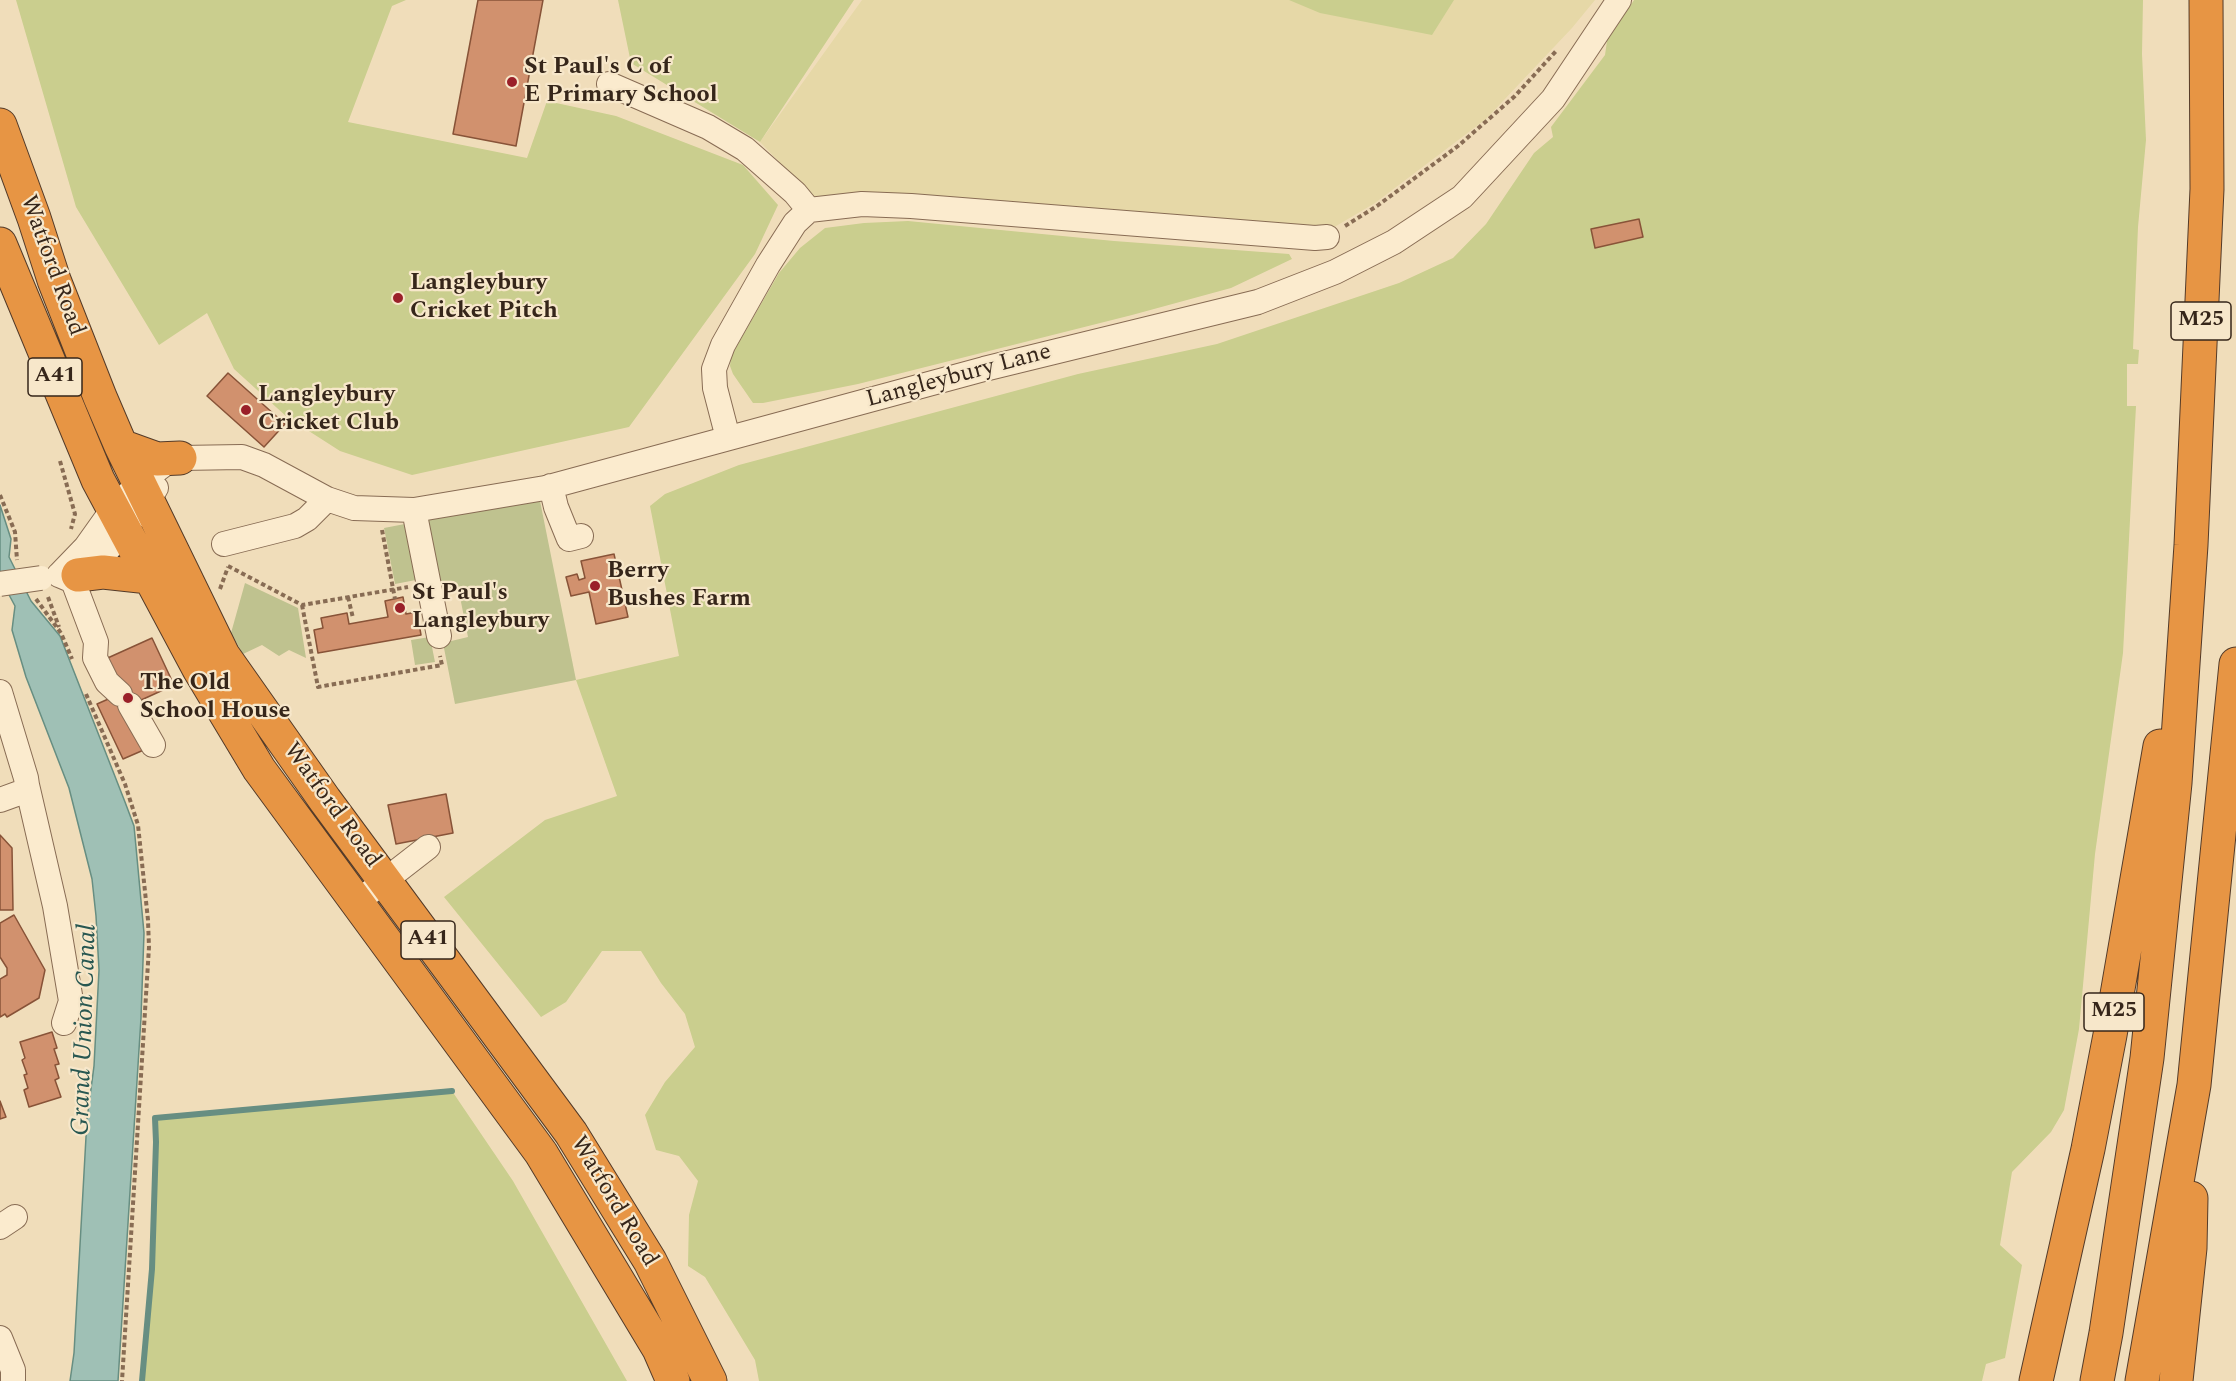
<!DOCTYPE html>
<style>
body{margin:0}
canvas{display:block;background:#f0ddba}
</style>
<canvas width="2236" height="1381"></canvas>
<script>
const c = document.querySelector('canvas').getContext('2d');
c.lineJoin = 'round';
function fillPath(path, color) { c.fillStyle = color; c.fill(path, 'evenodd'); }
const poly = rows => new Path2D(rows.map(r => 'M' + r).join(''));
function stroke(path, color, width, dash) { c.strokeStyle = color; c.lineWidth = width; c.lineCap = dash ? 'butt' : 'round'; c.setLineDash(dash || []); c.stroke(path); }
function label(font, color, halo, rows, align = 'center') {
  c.font = font + ' Spectral,serif'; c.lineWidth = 4.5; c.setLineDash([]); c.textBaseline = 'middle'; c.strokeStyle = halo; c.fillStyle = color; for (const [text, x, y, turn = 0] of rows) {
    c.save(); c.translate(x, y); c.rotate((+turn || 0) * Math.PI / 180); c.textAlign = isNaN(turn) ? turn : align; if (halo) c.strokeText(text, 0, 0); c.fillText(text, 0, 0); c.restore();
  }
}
fillPath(poly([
 [862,0,1595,0,1572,28,1486,119,1375,203,1326,232,816,200,760,142]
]), '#e6d8a7');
fillPath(poly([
 [16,0,406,0,392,6,348,122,527,158,547,101,616,116,743,165,778,205,755,254,629,427,412,475,340,451,287,417,234,369,207,313,159,345,76,207],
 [618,0,854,0,760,142,631,63],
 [1289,0,1454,0,1432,35,1320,13],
 [1634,0,2143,0,2142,54,2146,140,2138,227,2133,349,2139,350,2138,364,2127,364,2127,406,2136,406,2123,653,2095,854,2079,1029,2064,1110,2051,1132,2012,1172,2000,1245,2022,1265,2005,1358,1986,1364,1982,1381,759,1381,755,1360,705,1277,688,1266,689,1215,698,1181,679,1156,656,1150,645,1115,665,1082,695,1047,685,1014,661,983,641,951,602,951,566,1002,541,1017,444,897,545,820,617,796,576,680,679,656,650,506,665,494,739,465,1078,374,1217,344,1399,283,1453,258,1486,224,1534,153,1553,137,1551,127,1605,55,1607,41],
 [908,221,1114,241,1289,254,1292,259,1231,288,1132,315,858,384,763,403,753,403,733,374,730,366,731,356,779,273,800,248,825,228,864,223],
 [452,1091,513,1181,627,1381,142,1381,152,1269,156,1142,155,1118]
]), '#cace8e');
fillPath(poly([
 [539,496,576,680,455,704,443,643,468,637,458,587,439,591,425,519],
 [410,523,421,579,395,584,384,528],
 [245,583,298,608,306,658,289,650,279,656,262,645,243,654,231,633],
 [430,637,435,662,415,665,411,640]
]), '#bfc28f');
const water = poly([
 [0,505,11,539,9,557,31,601,60,636,125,802,134,826,136,847,144,933,141,1018,118,1381,70,1381,74,1353,87,1119,94,1066,99,970,96,916,92,879,69,788,26,677,12,630,15,606,0,578,0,505]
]);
fillPath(water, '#9fc0b5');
stroke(water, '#678e82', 1.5);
stroke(poly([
 [142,1381,152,1269,156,1142,155,1118,452,1091]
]), '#678e82', 6);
const building = poly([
 [478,0,543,0,516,146,453,134,478,0],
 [1639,219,1643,237,1595,248,1591,229,1639,219],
 [228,373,285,424,264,447,207,396,228,373],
 [614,554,628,617,596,624,589,592,571,596,566,577,577,574,579,580,585,578,581,561,614,554],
 [403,597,406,614,417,612,421,635,318,653,314,630,323,628,321,618,347,613,349,624,388,617,385,601,403,597],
 [152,638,174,685,126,707,146,749,123,759,97,704,122,693,101,661,152,638],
 [446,794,453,833,396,844,388,805,446,794],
 [0,835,12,848,13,910,0,910,0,835],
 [14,915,45,970,39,998,7,1017,5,1014,0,1017,0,979,7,975,7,968,0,957,0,923,14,915],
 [52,1032,57,1048,54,1049,59,1064,55,1065,59,1078,55,1080,61,1097,29,1107,24,1090,28,1088,24,1075,27,1074,22,1060,25,1058,20,1042,52,1032],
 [0,1101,6,1117,0,1119,0,1101]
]);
fillPath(building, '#d1916e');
stroke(building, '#885338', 1.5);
const minor = poly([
 [609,84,708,127,745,149,795,193,809,210],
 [728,438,715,388,714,369,723,345,768,265,795,223,809,210,862,204,911,206,1315,238,1327,237],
 [551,486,556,507,569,539,581,536],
 [414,510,439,636],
 [224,544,295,526,307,519,327,499],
 [59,575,86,547,113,509,139,483,166,463,180,458,242,457,264,465,327,499,354,508,414,510,545,488,984,369,1258,302,1335,272,1394,242,1462,197,1553,99,1619,0],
 [59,575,73,581,96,642,95,658,107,682,120,694],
 [78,575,99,561,156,488],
 [0,692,26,778,27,785,22,792,0,800],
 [130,705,153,745],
 [27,785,55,906,71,1001,64,1023],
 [356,903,428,847],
 [0,1227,15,1217],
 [0,1338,13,1370,13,1381]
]);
const highway = poly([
 [0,125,34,218,54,280,100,397,121,446,223,655,325,800,571,1133,650,1261,710,1381],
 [0,244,98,480,199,669,259,769,541,1153,659,1349,673,1381],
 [121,446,157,459,180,458],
 [78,575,103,572,149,577],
 [2036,1381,2088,1149,2110,1035,2160,746],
 [2097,1381,2106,1333,2147,1058,2175,783,2191,545,2207,189,2206,0],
 [2142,1381,2194,1085,2236,664],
 [2176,1381,2190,1248,2191,1198]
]);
stroke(minor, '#886c54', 26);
stroke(highway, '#543b29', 35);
stroke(poly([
 [1345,226,1377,206,1458,146,1515,96,1557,50],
 [60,461,75,514,71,529],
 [0,495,15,532,17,560],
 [382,530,395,599],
 [228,566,302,605,408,587],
 [220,589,228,567],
 [48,597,59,627],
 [348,597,353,618],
 [36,599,61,633,72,659],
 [302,605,318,687,442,665,440,656],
 [86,694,125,784,138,825,148,920,149,947,122,1381]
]), '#886c54', 4, [4.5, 3]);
stroke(minor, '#fbebce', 24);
stroke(highway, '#e79544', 33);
const minorBridge = poly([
 [0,584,41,578]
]);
stroke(minorBridge, '#886c54', 26, []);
stroke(minorBridge, '#fbebce', 24);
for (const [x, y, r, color] of [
 [512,82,6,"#9a2029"],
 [398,298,6,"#9a2029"],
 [246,410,6,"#9a2029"],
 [595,586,6,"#9a2029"],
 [400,608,6,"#9a2029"],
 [128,698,6,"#9a2029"]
]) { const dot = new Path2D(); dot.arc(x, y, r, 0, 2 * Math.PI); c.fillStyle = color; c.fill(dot); stroke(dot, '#f7e7ca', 2); }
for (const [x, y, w] of [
 [2201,321,60],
 [55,377,54],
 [428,940,54],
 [2114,1012,60]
]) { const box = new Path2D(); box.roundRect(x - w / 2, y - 19, w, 38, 4.5); c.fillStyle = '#f7e7ca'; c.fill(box); stroke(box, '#36261a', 1.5); }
label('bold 22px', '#36261a', null, [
 ["M25",2201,321],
 ["A41",55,377],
 ["A41",428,940],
 ["M25",2114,1012]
]);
label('bold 24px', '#36261a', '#f7e7ca', [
 ["St Paul's C of",524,68],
 ["E Primary School",524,96],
 ["Langleybury",410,284],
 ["Cricket Pitch",410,312],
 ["Langleybury",258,396],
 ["Cricket Club",258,424],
 ["Berry",607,572],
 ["Bushes Farm",607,600],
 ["St Paul's",412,594],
 ["Langleybury",412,622],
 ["The Old",140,684],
 ["School House",140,712]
], 'left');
label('24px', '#36261a', '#f7e7ca', [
 ["Watford Road",51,266,70],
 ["Langleybury Lane",959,377,-15],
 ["Watford Road",331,806,54],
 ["Watford Road",613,1202,59]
]);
label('italic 26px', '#285751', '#f7e7ca', [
 ["Grand Union Canal",86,1030,-88]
]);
</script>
